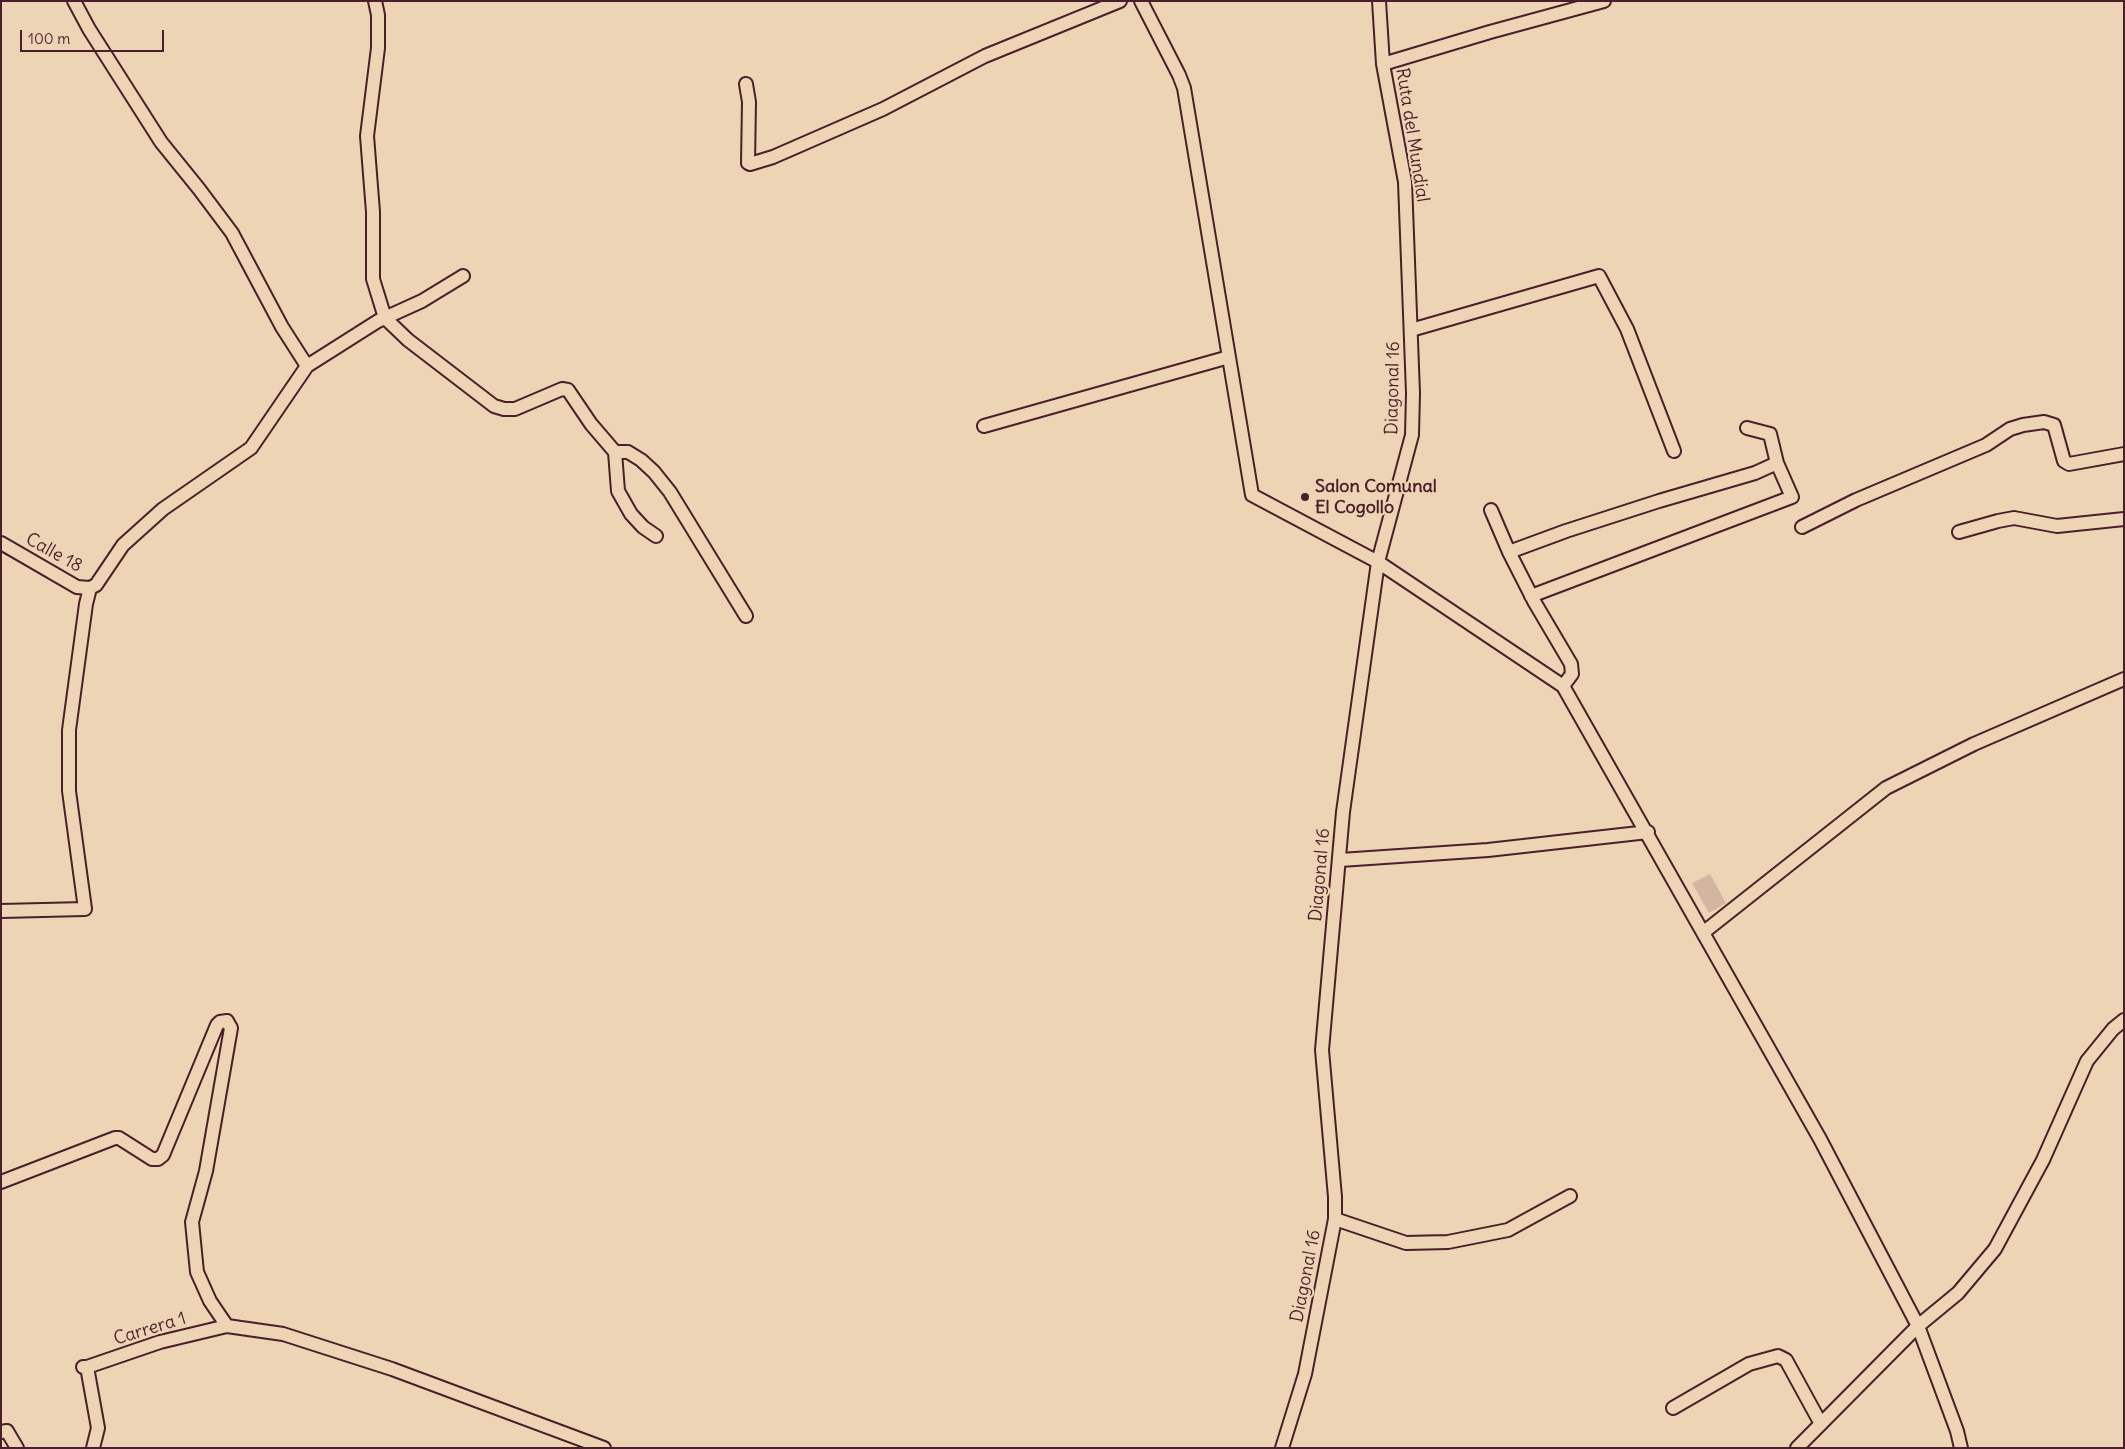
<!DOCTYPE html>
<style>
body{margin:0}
#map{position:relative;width:2125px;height:1449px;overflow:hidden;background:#edd4b5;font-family:Delius,sans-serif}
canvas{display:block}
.frame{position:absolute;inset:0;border:2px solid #4a1f2b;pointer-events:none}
.scale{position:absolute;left:20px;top:30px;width:144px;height:22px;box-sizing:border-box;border:2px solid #4a1f2b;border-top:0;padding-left:6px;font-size:15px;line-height:18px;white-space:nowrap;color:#4a1f2b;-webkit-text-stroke:4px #edd4b5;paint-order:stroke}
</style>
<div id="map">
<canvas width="2125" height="1449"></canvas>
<div class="frame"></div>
<div class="scale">100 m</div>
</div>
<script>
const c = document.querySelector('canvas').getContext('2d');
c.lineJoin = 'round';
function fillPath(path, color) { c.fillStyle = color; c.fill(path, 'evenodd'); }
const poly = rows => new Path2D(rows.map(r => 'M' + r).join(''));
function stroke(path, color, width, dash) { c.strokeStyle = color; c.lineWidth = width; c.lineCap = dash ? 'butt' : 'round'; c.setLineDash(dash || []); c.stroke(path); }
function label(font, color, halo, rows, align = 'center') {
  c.font = font + ' Delius,sans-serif'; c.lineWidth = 4.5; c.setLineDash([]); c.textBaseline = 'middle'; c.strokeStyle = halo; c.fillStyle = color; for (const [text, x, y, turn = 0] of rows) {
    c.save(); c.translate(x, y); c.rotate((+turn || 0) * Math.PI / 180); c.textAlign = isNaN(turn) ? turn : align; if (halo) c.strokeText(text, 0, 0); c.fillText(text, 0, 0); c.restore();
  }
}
fillPath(poly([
 [1710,874,1726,903,1709,913,1692,883]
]), '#d2b69f');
const minor = poly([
 [74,1,89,29,161,142,199,189,232,233,282,327,307,366],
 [375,1,378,15,378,48,367,136,373,212,373,279,385,318,408,340,494,406,504,409,515,409,562,389,568,390,591,424,615,452,618,491,631,514,643,527,656,536],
 [1141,1,1179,75,1184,88,1252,495,1378,562,1563,686,1820,1139,1918,1326,1957,1431,1961,1448],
 [1383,64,1490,32,1604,1],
 [746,84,749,102,748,163,750,164,773,157,883,109,985,56,1120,1],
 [1411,330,1599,276,1627,329,1674,451],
 [984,426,1229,357],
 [615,452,628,452,641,460,654,472,670,492,746,616],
 [1491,510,1509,552,1535,603,1571,664,1572,674,1563,686],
 [1802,527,1856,500,1986,445,2010,429,2023,425,2044,422,2054,425,2064,461,2069,464,2124,454],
 [1959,532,1998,521,2014,518,2057,526,2124,519],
 [1,543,77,587,90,588],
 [1509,552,1566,531,1659,501,1755,473,1777,463],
 [1531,596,1792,497,1777,463,1770,434,1747,428],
 [1340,860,1488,850,1648,832],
 [1,911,85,909,69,791,69,730,86,604,90,588,96,585,123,545,163,509,251,448,307,366,378,321,422,301,463,276],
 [1704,932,1886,788,1974,744,2124,679],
 [1,1182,115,1138,119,1138,152,1159,158,1159,163,1155,217,1025,220,1022,227,1021,231,1028,206,1171,192,1222,197,1272,210,1301,227,1326],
 [1335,1219,1406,1243,1448,1242,1508,1230,1570,1196],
 [83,1367,87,1367,160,1342,227,1326,283,1334,392,1369,604,1448],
 [87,1367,98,1428,93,1448],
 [1673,1408,1749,1364,1778,1356,1786,1360,1821,1424],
 [1,1432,7,1431,17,1448],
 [1282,1448,1305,1374,1335,1219,1335,1197,1322,1050,1343,812,1378,562,1412,435,1413,393,1405,182,1383,64,1379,1],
 [1797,1448,1918,1326,1958,1293,1995,1249,2043,1160,2087,1061,2113,1029,2124,1020]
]);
stroke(minor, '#4a1f2b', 16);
stroke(minor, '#edd4b5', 12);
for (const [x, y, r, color] of [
 [1305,497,5,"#4a1f2b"]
]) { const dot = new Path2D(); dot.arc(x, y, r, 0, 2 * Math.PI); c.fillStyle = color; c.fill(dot); stroke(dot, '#edd4b5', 2); }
label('18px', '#4a1f2b', '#edd4b5', [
 ["Ruta del Mundial",1412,135,81],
 ["Diagonal 16",1393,388,-89],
 ["Calle 18",54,553,29],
 ["Diagonal 16",1320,875,-85],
 ["Diagonal 16",1306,1276,-79],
 ["Carrera 1",150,1329,-17]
]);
label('bold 18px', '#4a1f2b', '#edd4b5', [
 ["Salon Comunal",1315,487],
 ["El Cogollo",1315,508]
], 'left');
</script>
